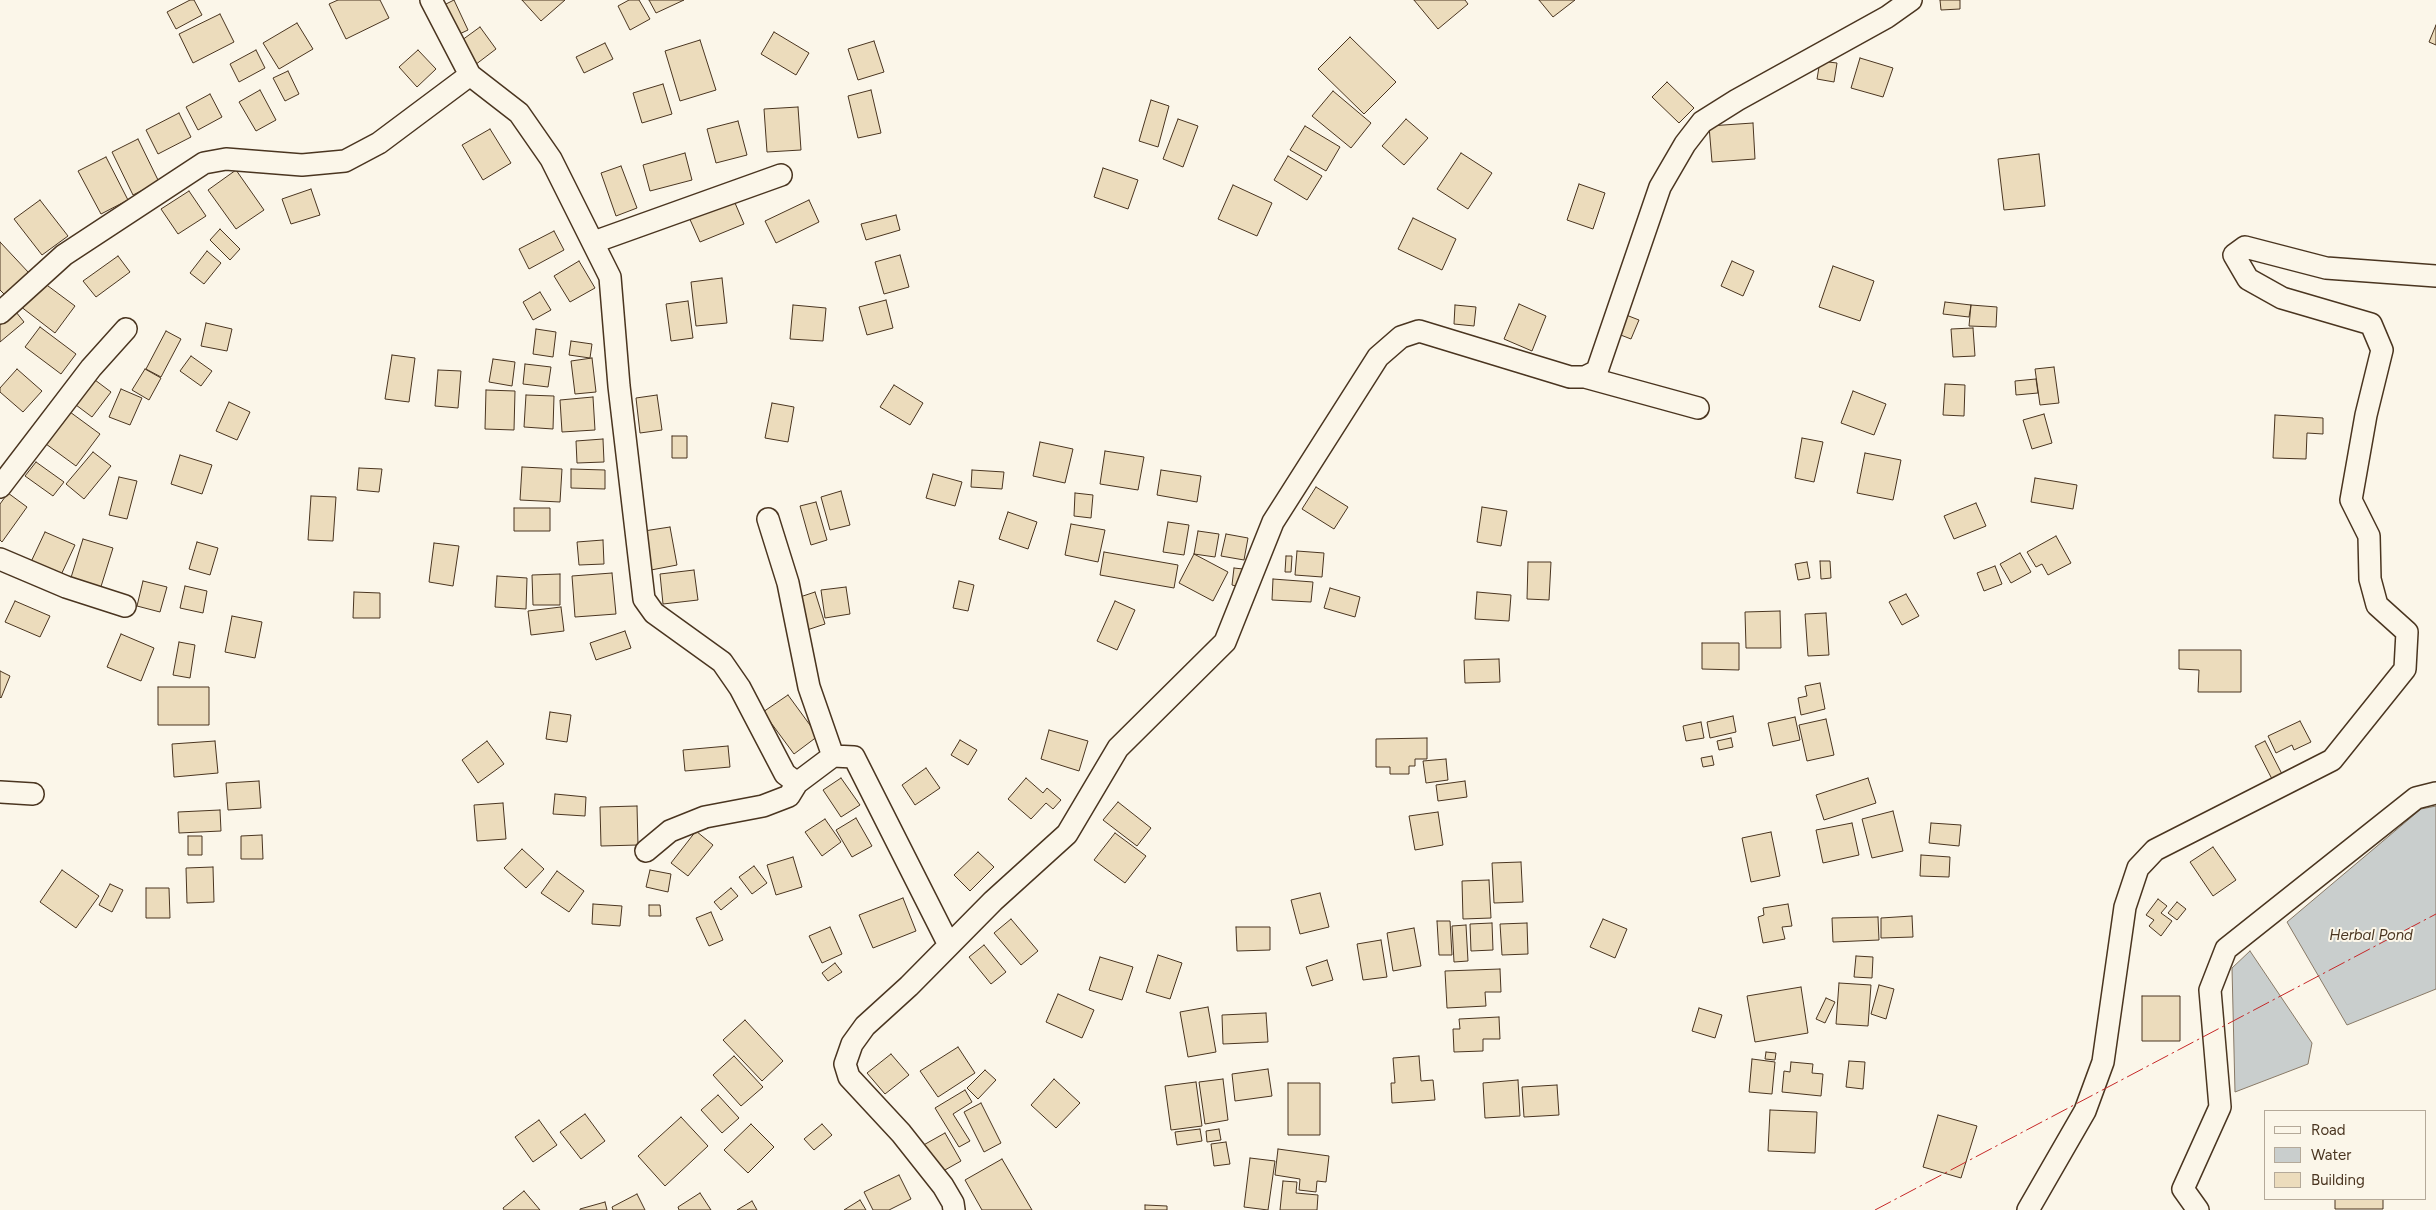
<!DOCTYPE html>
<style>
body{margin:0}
#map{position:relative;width:2436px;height:1210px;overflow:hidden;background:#fbf6e9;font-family:Figtree,sans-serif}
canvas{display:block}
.legend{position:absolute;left:2264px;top:1110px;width:162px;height:90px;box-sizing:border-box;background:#fbf6e9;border:1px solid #b4a999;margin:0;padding:6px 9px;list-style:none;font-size:15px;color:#4a3520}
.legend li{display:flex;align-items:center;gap:10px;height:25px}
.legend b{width:25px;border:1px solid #b4a999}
</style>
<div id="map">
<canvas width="2436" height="1210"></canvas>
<ul class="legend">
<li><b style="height:6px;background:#fbf6e9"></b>Road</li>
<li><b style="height:14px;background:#c9cecd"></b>Water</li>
<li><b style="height:14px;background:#ecdcbc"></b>Building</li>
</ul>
</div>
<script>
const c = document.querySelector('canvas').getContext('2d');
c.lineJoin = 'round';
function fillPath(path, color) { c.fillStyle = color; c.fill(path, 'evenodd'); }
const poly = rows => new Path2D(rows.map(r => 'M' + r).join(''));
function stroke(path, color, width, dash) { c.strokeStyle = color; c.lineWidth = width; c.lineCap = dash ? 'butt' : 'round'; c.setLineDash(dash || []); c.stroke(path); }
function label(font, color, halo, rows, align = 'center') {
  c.font = font + ' Figtree,sans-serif'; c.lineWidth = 4; c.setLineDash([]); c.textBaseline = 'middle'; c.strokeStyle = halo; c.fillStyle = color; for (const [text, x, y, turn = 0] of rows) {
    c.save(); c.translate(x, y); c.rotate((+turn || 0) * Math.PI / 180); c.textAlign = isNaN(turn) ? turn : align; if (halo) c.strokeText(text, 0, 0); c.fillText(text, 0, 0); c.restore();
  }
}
const water = poly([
 [2436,806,2436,989,2347,1025,2287,922,2421,809,2436,806],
 [2250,951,2312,1043,2308,1064,2235,1092,2232,968,2250,951]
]);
fillPath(water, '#c9cecd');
stroke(water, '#887966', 1);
const building = poly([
 [190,0,194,0,202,15,176,29,167,12,190,0],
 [338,0,380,0,389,18,346,39,329,4,338,0],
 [454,0,468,30,451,38,436,9,454,0],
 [522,0,565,0,541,21,522,0],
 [629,0,639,0,650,19,630,30,618,6,629,0],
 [649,0,684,0,656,13,649,0],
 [1414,0,1465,0,1468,4,1438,29,1414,0],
 [1539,0,1575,0,1553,17,1539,0],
 [1940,0,1960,0,1960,9,1941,10,1940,0],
 [220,14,234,42,193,63,179,34,220,14],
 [297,23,313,49,279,69,263,43,297,23],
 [2436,25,2436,45,2429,42,2436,25],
 [480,27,496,49,475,65,458,43,480,27],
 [774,32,809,53,796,75,761,54,774,32],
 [1350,37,1396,82,1364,114,1318,69,1350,37],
 [700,40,716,90,680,101,665,51,700,40],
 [874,41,884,72,858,80,848,49,874,41],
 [605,43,613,59,584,73,576,57,605,43],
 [256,50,265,68,239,82,230,64,256,50],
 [418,50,436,69,417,87,399,67,418,50],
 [1860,58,1893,68,1883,97,1851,88,1860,58],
 [1820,61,1837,63,1834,82,1817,79,1820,61],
 [288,71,299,94,285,101,273,78,288,71],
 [1667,82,1694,108,1679,123,1652,97,1667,82],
 [663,84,672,114,642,123,633,93,663,84],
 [260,90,276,120,256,131,239,102,260,90],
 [871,90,881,133,858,138,848,96,871,90],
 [1333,91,1371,123,1351,148,1312,116,1333,91],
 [210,94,222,117,198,130,186,107,210,94],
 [1151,100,1169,106,1158,147,1139,141,1151,100],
 [798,107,801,150,767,152,764,109,798,107],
 [179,113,191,137,158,154,146,130,179,113],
 [1178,119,1198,126,1183,167,1163,159,1178,119],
 [1406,119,1428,138,1404,165,1382,146,1406,119],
 [738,121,747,155,716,163,707,129,738,121],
 [1753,123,1755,159,1712,162,1709,126,1753,123],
 [1305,126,1340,147,1326,171,1290,150,1305,126],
 [490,129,511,163,483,180,462,145,490,129],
 [138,139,159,182,133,195,112,152,138,139],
 [685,153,692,180,650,191,643,165,685,153],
 [1461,153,1492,173,1468,209,1437,189,1461,153],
 [2039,154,2045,206,2004,210,1998,159,2039,154],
 [1288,156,1322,176,1307,200,1274,180,1288,156],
 [106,157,128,200,101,214,78,171,106,157],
 [621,166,637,208,616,216,601,173,621,166],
 [1103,168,1138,180,1128,209,1094,197,1103,168],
 [236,170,264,210,236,229,208,190,236,170],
 [1579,184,1605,193,1593,229,1567,220,1579,184],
 [1233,185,1272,203,1257,236,1218,219,1233,185],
 [311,189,320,215,291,224,282,199,311,189],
 [189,191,206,216,178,234,161,209,189,191],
 [732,196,744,224,700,242,688,215,732,196],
 [40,200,68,236,42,255,14,219,40,200],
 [809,200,819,222,776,243,765,221,809,200],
 [896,215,900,230,866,240,861,224,896,215],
 [1413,218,1456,239,1442,270,1398,249,1413,218],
 [220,229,240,249,230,260,210,240,220,229],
 [554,231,564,250,529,269,519,249,554,231],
 [0,242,29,273,5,295,0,290,0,242],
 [207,251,221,263,204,284,190,273,207,251],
 [900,255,909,287,884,294,875,262,900,255],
 [118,256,130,272,96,297,83,281,118,256],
 [579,261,595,288,570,302,554,276,579,261],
 [1732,261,1754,271,1743,296,1721,286,1732,261],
 [1833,266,1874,281,1860,321,1819,307,1833,266],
 [722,278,727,323,696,326,691,282,722,278],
 [40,280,75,306,55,333,20,306,40,280],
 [540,292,551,310,533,320,523,302,540,292],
 [886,300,893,328,867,335,859,307,886,300],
 [688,301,693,338,671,341,666,304,688,301],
 [1945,302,1971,305,1969,317,1943,314,1945,302],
 [1519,304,1546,316,1532,351,1504,339,1519,304],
 [793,305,826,308,823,341,790,339,793,305],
 [1455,305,1476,307,1474,326,1454,324,1455,305],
 [1971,305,1997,307,1996,327,1969,326,1971,305],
 [16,312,24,322,0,342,0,325,16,312],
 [1621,313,1639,320,1631,339,1613,332,1621,313],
 [206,323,232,329,227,351,201,346,206,323],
 [40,327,76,354,61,374,25,347,40,327],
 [1973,328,1975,356,1953,357,1951,329,1973,328],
 [536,329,556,332,553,357,533,354,536,329],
 [166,331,181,339,161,377,146,369,166,331],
 [571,341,592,344,590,358,569,355,571,341],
 [392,355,415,358,409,402,385,399,392,355],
 [191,356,212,371,201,386,180,371,191,356],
 [592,358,596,392,575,394,571,361,592,358],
 [493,359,515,362,512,386,489,382,493,359],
 [525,364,551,367,548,387,523,384,525,364],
 [2054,367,2059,403,2040,405,2035,369,2054,367],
 [17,369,42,391,23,412,0,392,0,388,17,369],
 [145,369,161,378,149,400,132,390,145,369],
 [438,370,461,371,458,408,435,406,438,370],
 [2036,379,2038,393,2016,395,2015,381,2036,379],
 [95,380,111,392,92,417,76,405,95,380],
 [1945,384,1965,385,1964,416,1943,415,1945,384],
 [894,385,923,403,910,425,880,407,894,385],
 [121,389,142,398,130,425,109,417,121,389],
 [486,390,515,391,514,430,485,429,486,390],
 [1853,391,1886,404,1874,435,1841,423,1853,391],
 [526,395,554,396,553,429,524,427,526,395],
 [657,395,662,430,640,433,636,398,657,395],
 [593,397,595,430,562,432,560,400,593,397],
 [229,402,250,412,237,440,216,431,229,402],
 [772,403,794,407,788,442,765,438,772,403],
 [70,412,100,434,76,466,46,444,70,412],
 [2044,414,2052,443,2032,449,2023,420,2044,414],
 [2275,415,2323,418,2323,434,2307,433,2306,459,2273,458,2275,415],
 [672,436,687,436,687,458,672,458,672,436],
 [1802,438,1823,442,1814,482,1795,478,1802,438],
 [603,439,604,462,577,463,576,441,603,439],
 [1040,442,1073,449,1065,483,1033,476,1040,442],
 [1105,451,1144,457,1138,490,1100,484,1105,451],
 [93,452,111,466,84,499,66,484,93,452],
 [1865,453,1901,460,1893,500,1857,493,1865,453],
 [180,455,212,465,202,494,171,484,180,455],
 [36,462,64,482,53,496,25,476,36,462],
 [522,467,562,469,560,502,520,500,522,467],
 [359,468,382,469,379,492,357,490,359,468],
 [571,469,605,470,605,489,571,488,571,469],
 [972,470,1004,472,1002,489,971,487,972,470],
 [1161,470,1201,476,1197,502,1157,495,1161,470],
 [933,474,962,482,955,506,926,498,933,474],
 [119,477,137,481,127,519,109,515,119,477],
 [2035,478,2077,485,2073,509,2031,502,2035,478],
 [1316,487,1348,507,1334,529,1302,509,1316,487],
 [841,491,850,525,830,530,821,497,841,491],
 [8,493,27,507,2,542,0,540,0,504,8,493],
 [1075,493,1093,495,1091,518,1074,516,1075,493],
 [311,496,336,497,333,541,308,540,311,496],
 [816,502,827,540,811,545,800,506,816,502],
 [1976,503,1986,526,1954,539,1944,516,1976,503],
 [1482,507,1507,511,1501,546,1477,542,1482,507],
 [514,508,550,508,550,531,514,531,514,508],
 [1008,512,1037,522,1028,549,999,539,1008,512],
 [1168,522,1189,525,1184,555,1163,552,1168,522],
 [1071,524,1105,530,1098,562,1065,555,1071,524],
 [670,527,677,565,651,570,644,531,670,527],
 [1198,531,1219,534,1215,557,1194,554,1198,531],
 [45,532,75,545,60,577,30,564,45,532],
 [1226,534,1248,538,1244,560,1221,556,1226,534],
 [2056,536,2071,563,2048,575,2042,564,2036,567,2027,552,2056,536],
 [83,539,113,548,99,593,69,584,83,539],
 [603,540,604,564,579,565,577,542,603,540],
 [197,542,218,548,210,575,189,569,197,542],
 [434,543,459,546,453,586,429,582,434,543],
 [1297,551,1324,553,1322,577,1295,575,1297,551],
 [1104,552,1178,565,1174,588,1100,575,1104,552],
 [2020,553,2031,572,2011,583,2000,564,2020,553],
 [1194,554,1228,572,1213,601,1179,583,1194,554],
 [1286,556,1292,556,1291,572,1285,572,1286,556],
 [1820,561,1830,561,1831,578,1821,579,1820,561],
 [1528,562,1551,562,1549,600,1527,599,1528,562],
 [1807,562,1810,578,1798,580,1795,564,1807,562],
 [1995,566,2002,584,1984,591,1977,573,1995,566],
 [1234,568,1243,569,1240,587,1232,585,1234,568],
 [694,570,698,600,663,604,660,574,694,570],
 [612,573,616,614,575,617,572,576,612,573],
 [560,574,560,605,533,605,532,575,560,574],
 [497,576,527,578,526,609,495,607,497,576],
 [1273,579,1313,582,1311,602,1272,600,1273,579],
 [143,581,167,587,160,612,137,606,143,581],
 [959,581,974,585,968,611,953,608,959,581],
 [185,586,207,591,203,613,180,608,185,586],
 [846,587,850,614,825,618,821,590,846,587],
 [1330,588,1360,597,1355,617,1324,608,1330,588],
 [354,592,380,593,380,618,353,618,354,592],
 [815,592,825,624,807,630,797,598,815,592],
 [1477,592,1511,595,1509,621,1475,619,1477,592],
 [1906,594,1919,616,1902,625,1889,602,1906,594],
 [15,601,50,616,40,637,5,622,15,601],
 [1115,601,1135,610,1117,650,1097,641,1115,601],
 [561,607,564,631,531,635,528,611,561,607],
 [1780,611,1781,648,1746,648,1745,612,1780,611],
 [1826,613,1829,655,1808,656,1805,614,1826,613],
 [232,616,262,622,255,658,225,652,232,616],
 [625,631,631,648,596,660,590,643,625,631],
 [121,634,154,648,141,681,107,667,121,634],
 [179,642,195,645,190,678,173,675,179,642],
 [1702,643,1739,643,1739,670,1702,669,1702,643],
 [2179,650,2241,650,2241,692,2198,692,2199,670,2179,669,2179,650],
 [1499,659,1500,682,1465,683,1464,660,1499,659],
 [0,671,10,676,1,698,0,697,0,671],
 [1820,683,1825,709,1801,715,1798,698,1807,696,1805,686,1820,683],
 [158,687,209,687,209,725,158,725,158,687],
 [788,695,818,736,794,754,763,712,788,695],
 [550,712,571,715,567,742,546,739,550,712],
 [1733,716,1736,732,1710,738,1707,722,1733,716],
 [1795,717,1800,740,1773,746,1768,723,1795,717],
 [1826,719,1834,755,1807,761,1799,725,1826,719],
 [2300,721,2311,742,2294,750,2292,745,2276,753,2268,736,2300,721],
 [1701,722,1704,738,1686,741,1683,726,1701,722],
 [1049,730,1088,741,1079,771,1041,759,1049,730],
 [1427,738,1427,759,1415,759,1415,766,1409,766,1409,774,1390,774,1390,767,1376,767,1376,739,1427,738],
 [1731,738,1733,747,1719,750,1717,741,1731,738],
 [960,740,977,750,968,765,951,755,960,740],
 [215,741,218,773,174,777,172,744,215,741],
 [487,741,504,764,478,783,462,760,487,741],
 [2265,741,2282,774,2272,779,2255,746,2265,741],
 [728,746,730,767,685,771,683,750,728,746],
 [1712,756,1714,765,1703,767,1701,758,1712,756],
 [1446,759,1448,780,1426,783,1423,761,1446,759],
 [926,768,940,788,915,805,902,785,926,768],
 [841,778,860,805,841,817,823,790,841,778],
 [1026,778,1043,793,1047,788,1061,800,1053,809,1046,803,1031,819,1008,799,1026,778],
 [1868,778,1876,803,1824,820,1816,795,1868,778],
 [259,781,261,808,228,810,226,783,259,781],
 [1465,781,1467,797,1438,801,1436,785,1465,781],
 [555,794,586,797,585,816,553,814,555,794],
 [1118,802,1151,828,1137,846,1103,820,1118,802],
 [503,803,506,839,477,841,474,805,503,803],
 [637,806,638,845,601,846,600,807,637,806],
 [220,810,221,831,179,833,178,812,220,810],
 [1893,811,1903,851,1872,858,1862,819,1893,811],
 [1438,812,1443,845,1415,850,1409,816,1438,812],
 [856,818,872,846,852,857,836,830,856,818],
 [825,819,841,842,822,856,805,832,825,819],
 [1852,823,1859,855,1823,863,1816,830,1852,823],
 [1931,823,1961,825,1959,846,1929,843,1931,823],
 [696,831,713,845,688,876,671,863,696,831],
 [1771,832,1780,876,1751,882,1742,838,1771,832],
 [1115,833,1146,856,1125,883,1094,860,1115,833],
 [262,835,263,859,241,859,241,836,262,835],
 [188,836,202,836,202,855,188,855,188,836],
 [2213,847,2236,880,2213,896,2190,862,2213,847],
 [522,849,544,869,526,888,504,868,522,849],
 [978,852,994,867,970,891,954,875,978,852],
 [1921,855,1950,857,1949,877,1920,876,1921,855],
 [793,857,802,887,776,895,767,865,793,857],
 [1521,862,1523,902,1494,903,1492,863,1521,862],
 [754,866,767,883,752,894,739,877,754,866],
 [213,867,214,902,187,903,186,868,213,867],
 [62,870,99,896,76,928,40,902,62,870],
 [650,870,671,874,668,892,646,887,650,870],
 [557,871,584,891,569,912,541,893,557,871],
 [1489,880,1491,918,1463,919,1462,881,1489,880],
 [110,884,123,890,112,912,99,905,110,884],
 [146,888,169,888,170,918,146,918,146,888],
 [731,888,738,896,721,910,714,902,731,888],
 [1320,893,1329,927,1300,934,1291,900,1320,893],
 [903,898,916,931,873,948,859,915,903,898],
 [2158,899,2167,906,2161,913,2172,921,2161,936,2149,926,2154,920,2146,915,2158,899],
 [2177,902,2186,909,2177,920,2168,913,2177,902],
 [593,904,622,906,620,926,592,924,593,904],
 [1788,904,1792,926,1782,927,1785,939,1763,943,1758,917,1764,915,1763,908,1788,904],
 [649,905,660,905,661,916,649,916,649,905],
 [711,912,723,940,709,946,696,918,711,912],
 [1912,916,1913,937,1881,938,1881,918,1912,916],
 [1878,917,1879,940,1833,942,1832,918,1878,917],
 [1011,919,1038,951,1021,965,994,933,1011,919],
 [1603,919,1627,929,1615,958,1590,947,1603,919],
 [1437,921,1450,921,1452,955,1439,955,1437,921],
 [1492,923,1493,950,1471,951,1470,924,1492,923],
 [1527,923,1528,954,1502,955,1500,924,1527,923],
 [1466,925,1468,961,1454,962,1452,926,1466,925],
 [830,927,842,954,822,963,809,936,830,927],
 [1236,927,1270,927,1270,950,1237,951,1236,927],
 [1414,928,1421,966,1393,971,1387,933,1414,928],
 [1381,940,1387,977,1363,980,1357,944,1381,940],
 [984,945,1006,972,991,984,969,957,984,945],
 [1158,955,1182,963,1170,999,1146,992,1158,955],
 [1856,956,1873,957,1872,978,1854,977,1856,956],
 [1100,957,1133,967,1122,1000,1089,990,1100,957],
 [1327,960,1333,980,1312,986,1306,967,1327,960],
 [835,963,842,972,828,981,822,973,835,963],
 [1500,969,1501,992,1485,992,1486,1006,1447,1008,1445,971,1500,969],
 [1839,983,1871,985,1868,1026,1836,1024,1839,983],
 [1879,985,1894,989,1886,1019,1871,1014,1879,985],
 [1801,987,1808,1033,1755,1042,1747,996,1801,987],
 [1058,994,1094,1010,1082,1038,1046,1022,1058,994],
 [2142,996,2180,996,2180,1041,2142,1041,2142,996],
 [1826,998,1835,1002,1825,1023,1816,1019,1826,998],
 [1208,1007,1216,1052,1188,1057,1180,1012,1208,1007],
 [1699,1008,1722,1015,1715,1038,1692,1031,1699,1008],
 [1266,1013,1268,1042,1223,1044,1222,1015,1266,1013],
 [1499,1017,1500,1039,1483,1039,1483,1051,1454,1052,1453,1029,1460,1029,1459,1019,1499,1017],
 [745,1020,783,1061,762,1081,723,1040,745,1020],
 [958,1047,975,1073,938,1097,920,1071,958,1047],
 [1766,1052,1776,1053,1775,1060,1765,1059,1766,1052],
 [891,1054,909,1075,885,1094,867,1073,891,1054],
 [734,1056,763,1087,741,1106,713,1075,734,1056],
 [1419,1056,1421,1081,1433,1080,1435,1100,1392,1103,1391,1083,1395,1083,1393,1058,1419,1056],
 [1752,1059,1775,1062,1772,1094,1749,1092,1752,1059],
 [1849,1061,1865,1062,1863,1089,1846,1087,1849,1061],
 [1791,1062,1813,1064,1812,1073,1823,1074,1821,1096,1782,1092,1784,1071,1790,1072,1791,1062],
 [1268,1069,1272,1096,1235,1101,1232,1074,1268,1069],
 [985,1070,996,1080,978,1099,967,1088,985,1070],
 [1054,1079,1080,1103,1056,1128,1031,1105,1054,1079],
 [1223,1079,1228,1120,1205,1124,1199,1082,1223,1079],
 [1518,1080,1520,1116,1485,1118,1483,1083,1518,1080],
 [1196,1082,1202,1126,1171,1130,1165,1086,1196,1082],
 [1288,1083,1320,1083,1320,1135,1288,1135,1288,1083],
 [1557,1085,1559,1115,1524,1117,1522,1087,1557,1085],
 [965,1090,972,1102,953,1114,970,1141,959,1147,935,1108,965,1090],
 [718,1095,739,1118,722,1133,701,1110,718,1095],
 [981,1103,1001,1143,984,1152,964,1112,981,1103],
 [1770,1110,1817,1112,1815,1153,1768,1151,1770,1110],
 [585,1114,605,1141,581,1159,560,1132,585,1114],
 [1938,1115,1977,1126,1961,1178,1923,1167,1938,1115],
 [681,1117,708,1146,665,1186,638,1156,681,1117],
 [539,1120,557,1145,533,1162,515,1137,539,1120],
 [751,1124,774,1147,748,1173,724,1150,751,1124],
 [822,1124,832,1135,814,1150,804,1139,822,1124],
 [1200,1129,1202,1141,1177,1145,1175,1132,1200,1129],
 [1219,1129,1221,1140,1207,1142,1206,1131,1219,1129],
 [945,1133,961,1161,936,1175,920,1147,945,1133],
 [1226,1142,1230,1164,1214,1166,1211,1144,1226,1142],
 [1278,1149,1329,1156,1326,1182,1317,1181,1316,1192,1299,1190,1300,1179,1275,1175,1278,1149],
 [1250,1158,1275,1161,1268,1210,1244,1207,1250,1158],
 [1002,1159,1032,1210,982,1210,965,1180,1002,1159],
 [899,1175,911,1199,889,1210,873,1210,864,1192,899,1175],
 [1283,1181,1297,1182,1296,1193,1318,1195,1317,1210,1280,1210,1283,1181],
 [524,1191,540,1210,504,1210,503,1208,524,1191],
 [700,1193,711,1210,679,1210,678,1207,700,1193],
 [637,1194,645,1210,613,1210,612,1207,637,1194],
 [2335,1199,2383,1199,2383,1209,2335,1209,2335,1199],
 [860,1200,866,1210,844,1210,860,1200],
 [752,1201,757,1210,737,1210,752,1201],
 [605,1202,607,1210,580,1210,580,1209,605,1202],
 [1145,1205,1167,1206,1167,1210,1145,1210,1145,1205]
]);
fillPath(building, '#ecdcbc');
stroke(building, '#4a3520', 1);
const minor = poly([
 [431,0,470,75,519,113,551,159,610,277,619,386,644,599,654,613,722,662,740,688,785,774,797,783,833,756,854,757,949,945],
 [594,242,781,175],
 [0,313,64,255,204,163,226,159,302,165,345,161,379,143,470,75],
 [1585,377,1698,408],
 [0,487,91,368,126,329],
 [768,519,788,583,809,687,833,756],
 [0,559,66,587,125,606],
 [0,792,33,794],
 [646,851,670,831,705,817,763,806,789,796,797,783],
 [954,1210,953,1203,943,1186,901,1133,849,1077,845,1064,852,1044,865,1026,909,986,993,901,1067,834,1118,748,1225,642,1273,522,1378,357,1401,337,1419,331,1570,377,1585,377,1597,371,1660,187,1685,144,1702,122,1737,100,1887,17,1911,0],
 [2028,1210,2085,1111,2103,1062,2125,907,2138,868,2155,850,2332,760,2405,669,2407,632,2377,605,2370,579,2369,536,2351,500,2366,415,2382,350,2371,324,2282,298,2248,279,2234,255,2245,247,2326,268,2436,276],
 [2198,1210,2183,1189,2220,1107,2210,990,2226,949,2416,798,2436,793]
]);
stroke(minor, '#4a3520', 24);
stroke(minor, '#fbf6e9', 21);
stroke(poly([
 [1875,1210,2436,914]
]), '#c62828', 1, [18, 4, 2.5, 4]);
label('italic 15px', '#4a3520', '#fbf6e9', [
 ["Herbal Pond",2371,936]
]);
</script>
